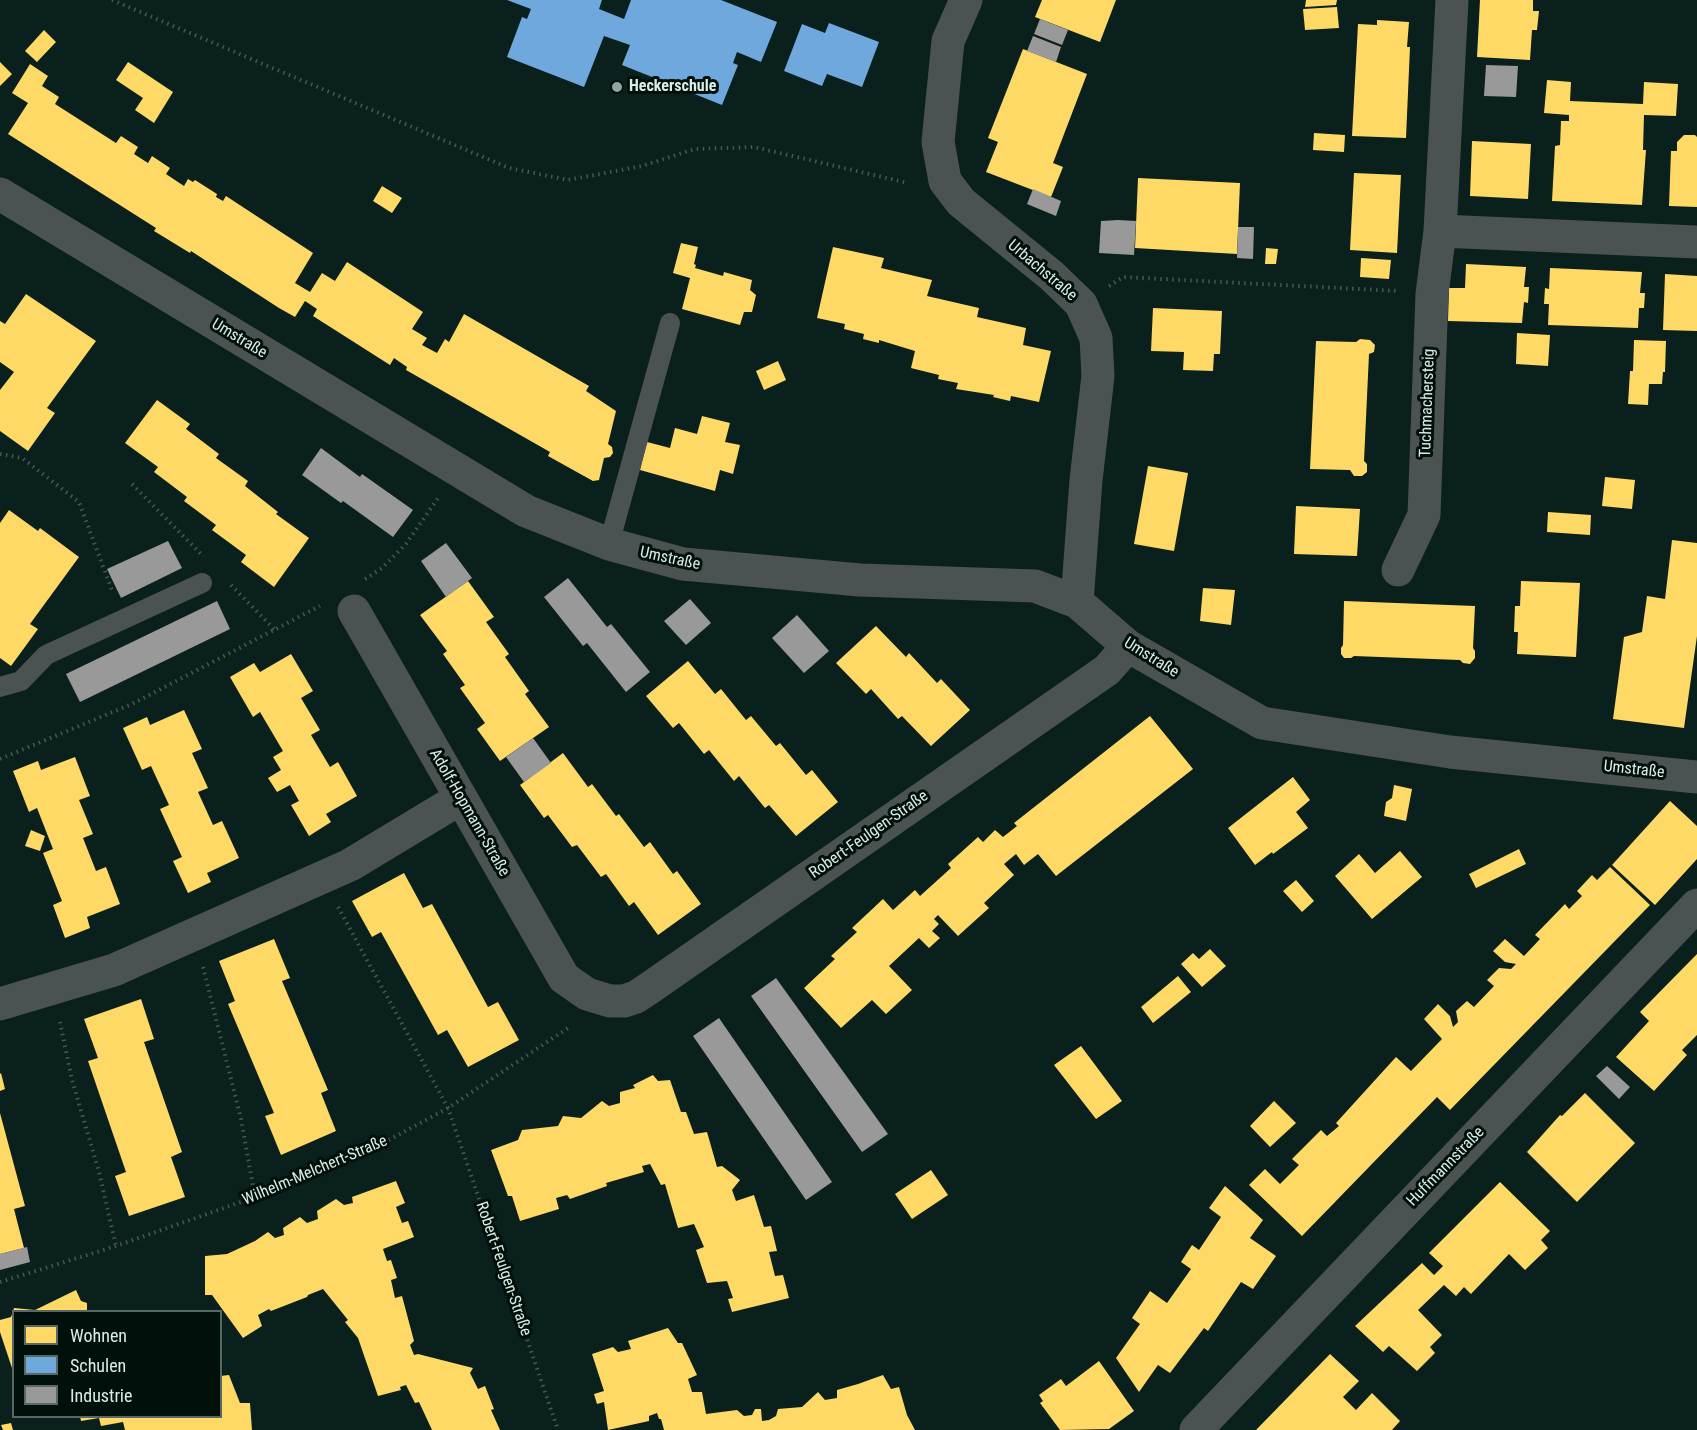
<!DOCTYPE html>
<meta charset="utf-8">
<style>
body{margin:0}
#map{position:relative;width:1697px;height:1430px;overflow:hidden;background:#0a201c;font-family:"Roboto Condensed",sans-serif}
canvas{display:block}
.legend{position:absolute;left:12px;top:1310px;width:210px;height:108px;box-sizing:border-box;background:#02100c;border:2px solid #586964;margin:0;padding:8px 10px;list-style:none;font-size:18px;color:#d9eee7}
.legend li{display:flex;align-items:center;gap:12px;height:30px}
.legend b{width:30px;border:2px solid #586964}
</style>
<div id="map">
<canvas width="1697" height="1430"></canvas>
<ul class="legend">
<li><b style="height:16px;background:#ffd966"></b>Wohnen</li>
<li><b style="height:16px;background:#6fa8dc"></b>Schulen</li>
<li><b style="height:16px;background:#999"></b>Industrie</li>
</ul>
</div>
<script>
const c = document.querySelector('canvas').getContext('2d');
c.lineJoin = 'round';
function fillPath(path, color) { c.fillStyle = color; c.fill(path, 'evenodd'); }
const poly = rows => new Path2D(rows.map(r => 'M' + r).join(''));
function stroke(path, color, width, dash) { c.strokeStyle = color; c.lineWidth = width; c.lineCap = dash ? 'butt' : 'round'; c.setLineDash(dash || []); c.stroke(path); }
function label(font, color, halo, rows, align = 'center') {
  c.font = font + ' "Roboto Condensed",sans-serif'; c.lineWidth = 6; c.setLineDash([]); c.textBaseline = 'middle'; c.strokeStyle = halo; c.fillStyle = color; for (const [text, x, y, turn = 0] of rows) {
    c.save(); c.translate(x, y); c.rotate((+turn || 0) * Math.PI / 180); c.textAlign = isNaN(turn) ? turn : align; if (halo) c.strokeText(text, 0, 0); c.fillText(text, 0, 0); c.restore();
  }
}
fillPath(poly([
 [1042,0,1116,0,1100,42,1035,17],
 [1306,0,1337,0,1336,5,1305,7],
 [1480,0,1533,0,1533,11,1539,11,1537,30,1532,30,1530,60,1477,57],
 [1337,7,1339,28,1305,30,1303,9],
 [1377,20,1409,22,1407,47,1410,47,1406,138,1352,136,1358,24,1377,25],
 [44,30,56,42,37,62,25,51],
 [1023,49,1087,74,1053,163,1063,167,1051,197,986,172,998,142,988,138],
 [0,62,12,74,0,86],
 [128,62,173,92,154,123,135,110,143,98,116,80],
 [30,64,48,76,42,86,59,97,55,104,116,143,121,136,138,147,134,154,148,163,152,156,170,168,166,174,184,186,188,179,193,182,195,180,217,194,216,197,223,201,226,196,313,253,295,283,310,292,322,273,335,281,347,262,423,312,412,329,427,338,422,345,437,353,445,339,449,342,464,314,589,386,586,391,616,411,608,444,612,447,613,453,610,457,604,458,599,480,593,481,548,456,550,452,406,370,407,367,394,358,390,365,313,316,317,309,305,301,295,317,279,308,191,251,190,253,154,231,156,228,8,134,28,103,12,93],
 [1547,80,1571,82,1570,101,1643,104,1644,82,1678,84,1676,116,1644,115,1643,150,1646,150,1642,205,1552,201,1555,146,1560,145,1561,121,1569,121,1569,115,1544,113],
 [1314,133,1345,135,1344,152,1313,150],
 [1684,135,1695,135,1697,137,1697,207,1669,206,1671,151,1677,151,1677,142],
 [1472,141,1531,144,1528,199,1470,196],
 [1354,173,1401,175,1397,253,1350,250],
 [1138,178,1240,183,1237,254,1135,248],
 [382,186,402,198,392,213,373,201],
 [681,243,698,247,694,264,696,265,695,268,723,276,724,272,752,280,750,290,756,295,752,312,744,312,740,325,682,309,690,278,673,273],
 [833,247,884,258,881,268,932,280,927,296,979,308,977,317,1026,328,1023,345,1051,351,1039,402,1011,396,1010,401,993,397,994,395,956,389,958,383,938,379,939,375,911,368,915,351,879,340,879,343,863,339,864,334,844,329,845,324,817,318],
 [1266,248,1278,249,1276,264,1265,264],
 [1361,258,1391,260,1389,279,1360,277],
 [1466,264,1526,267,1524,287,1529,287,1528,303,1524,302,1522,323,1448,321,1449,288,1465,288],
 [1550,268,1642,272,1640,293,1645,293,1644,308,1639,308,1638,328,1548,325,1549,304,1544,304,1545,288,1549,289],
 [1665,274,1697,276,1697,331,1663,330],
 [26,294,96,341,47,408,55,413,28,451,0,431,0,390,14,372,0,362,0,321,5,324],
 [1153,308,1222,311,1220,354,1214,354,1213,371,1183,370,1184,352,1151,351],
 [1517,333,1550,335,1548,366,1516,364],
 [1360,339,1370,340,1375,345,1374,352,1369,354,1364,461,1367,464,1367,472,1362,476,1354,476,1350,470,1310,469,1316,341,1356,342],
 [1634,340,1666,341,1665,372,1663,372,1662,384,1649,384,1648,405,1628,404,1630,371,1633,371],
 [778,361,786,380,764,390,756,371],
 [157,400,190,424,186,429,219,454,216,458,248,481,245,486,278,512,276,514,309,538,274,587,241,562,246,555,212,530,216,525,184,501,187,497,154,472,158,467,125,443],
 [702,416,730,423,725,442,740,445,733,474,720,470,715,491,640,470,647,442,670,448,675,428,697,434],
 [1148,466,1188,473,1174,551,1134,544],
 [1605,477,1635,480,1632,509,1602,506],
 [1296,506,1360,509,1357,556,1294,554],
 [9,510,38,531,40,528,79,557,30,624,38,629,11,666,0,658,0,523],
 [1548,512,1591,515,1590,535,1547,532],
 [1672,540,1697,543,1697,636,1684,728,1613,719,1624,637,1642,632,1647,596,1665,599],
 [468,581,494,617,486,622,509,654,505,657,529,691,525,694,549,727,500,761,477,729,485,723,460,688,465,685,443,654,447,651,420,615],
 [1521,581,1580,583,1576,657,1517,654,1518,632,1514,632,1515,606,1520,606],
 [1203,588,1235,590,1231,625,1200,621],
 [1344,601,1475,606,1473,648,1475,651,1475,658,1470,664,1463,663,1460,660,1406,658,1354,656,1351,658,1344,658,1341,654,1341,648,1343,645],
 [876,626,906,657,909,653,937,683,941,679,970,710,931,746,902,716,898,719,871,689,866,694,836,663],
 [291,654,313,691,301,698,320,730,311,735,330,767,338,762,357,796,326,814,331,822,309,836,291,805,299,801,290,785,277,792,268,778,281,770,273,757,283,751,260,712,253,717,230,677,254,663,260,672],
 [688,661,715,694,721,689,746,720,751,716,776,746,780,743,806,775,812,770,838,802,796,836,769,805,765,808,739,776,734,781,709,750,704,754,679,723,673,728,646,696],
 [184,710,202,749,192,753,208,788,198,792,213,825,222,821,239,858,207,873,211,882,188,893,173,861,182,857,160,809,169,805,151,766,142,770,123,728,147,717,150,725],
 [1150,716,1193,769,1056,876,1038,854,1024,865,1016,854,1004,864,1014,875,984,903,989,908,958,936,938,915,934,919,939,924,932,931,940,938,929,948,919,938,889,966,912,990,886,1014,872,1000,841,1028,804,988,835,959,831,956,857,932,852,928,883,899,893,910,915,890,920,896,951,868,948,864,978,837,983,842,995,830,1003,837,1017,826,1014,823],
 [563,753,588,787,592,784,616,816,619,814,644,847,650,842,673,874,677,871,701,904,658,935,634,902,629,906,606,874,601,877,577,845,572,847,548,815,544,818,520,785],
 [75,757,90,796,79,800,93,834,83,838,96,871,106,867,120,904,87,917,90,928,65,938,53,905,62,901,43,853,53,849,37,808,29,812,13,771,38,761,41,770],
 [1293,777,1310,800,1296,812,1308,828,1273,854,1272,852,1255,865,1228,828],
 [1394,785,1412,789,1406,821,1384,816,1386,802,1392,798],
 [1670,801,1697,826,1697,859,1655,905,1612,865],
 [31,830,45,836,40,851,25,846],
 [1519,849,1526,864,1476,888,1469,874],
 [1400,851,1422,877,1372,919,1335,876,1359,854,1375,873],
 [1610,867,1650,905,1450,1110,1437,1097,1302,1236,1249,1185,1265,1169,1280,1184,1299,1165,1292,1159,1321,1130,1327,1136,1339,1126,1336,1123,1396,1057,1411,1071,1442,1039,1424,1019,1438,1004,1450,1016,1453,1027,1458,1022,1456,1011,1467,1001,1474,1007,1494,986,1487,980,1499,968,1511,969,1516,964,1505,962,1493,951,1505,939,1524,956,1540,939,1535,935,1565,904,1569,909,1582,896,1577,891,1592,875,1597,880],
 [404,873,423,908,432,904,488,1007,498,1002,519,1040,468,1067,447,1030,438,1035,381,932,372,937,352,901],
 [1296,880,1314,901,1302,912,1283,891],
 [274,939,290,978,282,981,328,1090,321,1093,336,1131,281,1155,265,1116,274,1113,228,1004,235,1001,219,961],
 [1210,949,1226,966,1202,987,1181,964,1193,953,1199,959],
 [1697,954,1697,1035,1682,1050,1687,1055,1654,1091,1616,1057,1649,1021,1640,1012],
 [1178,976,1191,992,1153,1023,1141,1007],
 [141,999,154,1039,144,1042,182,1152,171,1157,185,1197,129,1216,115,1176,126,1172,88,1061,98,1058,84,1019],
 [1081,1046,1122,1101,1096,1119,1054,1065],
 [1,1073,5,1089,0,1091,0,1074],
 [653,1075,658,1081,670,1080,681,1112,686,1112,694,1134,707,1132,717,1167,722,1166,740,1180,732,1190,736,1201,754,1195,764,1227,771,1226,777,1251,769,1252,775,1276,783,1275,789,1298,732,1312,728,1299,733,1298,727,1281,707,1283,696,1250,704,1247,694,1224,678,1228,665,1184,661,1185,650,1164,642,1166,644,1172,606,1183,607,1186,570,1199,567,1195,556,1198,559,1209,520,1221,512,1196,508,1196,491,1150,518,1140,522,1130,558,1126,563,1116,581,1118,602,1101,609,1106,620,1103,620,1092,635,1088,633,1085],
 [1585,1093,1635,1143,1577,1202,1527,1152,1560,1115,1562,1116],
 [1274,1101,1296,1123,1270,1147,1250,1126],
 [0,1113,25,1206,14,1209,24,1248,0,1254],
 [931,1170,948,1195,912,1219,895,1194],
 [396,1181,405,1203,396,1207,402,1223,408,1221,414,1237,383,1249,387,1261,391,1260,397,1278,391,1280,395,1298,402,1296,414,1341,410,1345,414,1355,418,1354,473,1368,470,1373,478,1389,485,1386,494,1409,491,1410,500,1430,432,1430,419,1402,415,1403,406,1385,400,1387,401,1390,378,1396,358,1338,345,1322,348,1320,323,1289,308,1295,307,1297,271,1311,269,1309,258,1315,262,1326,243,1338,212,1295,205,1295,205,1256,227,1254,255,1241,268,1232,275,1238,284,1235,283,1228,300,1217,307,1223,318,1219,317,1211,336,1199,344,1205,353,1203,352,1197],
 [1500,1182,1550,1231,1541,1240,1548,1248,1525,1270,1509,1254,1471,1294,1464,1287,1456,1296,1444,1285,1418,1310,1442,1335,1430,1347,1435,1353,1417,1371,1389,1346,1383,1352,1355,1326,1422,1263,1434,1275,1443,1266,1429,1253],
 [1225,1186,1263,1220,1250,1238,1276,1256,1253,1289,1241,1282,1208,1331,1204,1328,1170,1373,1158,1365,1139,1392,1116,1358,1140,1324,1132,1318,1150,1291,1167,1303,1191,1269,1181,1262,1192,1245,1199,1250,1221,1217,1209,1208],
 [76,1290,81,1301,87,1303,87,1312,14,1312,13,1371,0,1332,0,1320,11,1317,14,1308,35,1310],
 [668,1328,678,1343,682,1343,697,1375,688,1379,692,1392,702,1392,706,1414,737,1410,744,1416,752,1415,755,1409,761,1409,762,1421,769,1420,776,1416,778,1409,802,1407,818,1392,825,1400,837,1398,837,1390,858,1384,883,1375,891,1389,899,1387,907,1415,915,1430,664,1430,661,1419,659,1419,657,1413,649,1416,649,1421,608,1430,604,1402,597,1404,594,1394,604,1391,592,1354,613,1347,618,1352,631,1349,628,1341],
 [1330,1354,1359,1381,1343,1397,1356,1410,1372,1393,1400,1421,1392,1430,1256,1430],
 [1099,1361,1134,1411,1109,1429,1060,1430,1040,1403,1043,1401,1039,1395,1061,1379,1066,1386],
 [229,1375,240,1403,250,1403,252,1430,125,1430,123,1422,101,1426,99,1418,81,1421,80,1416,220,1416,220,1376],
 [11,1423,13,1430,3,1430,1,1425]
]), '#ffd966');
fillPath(poly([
 [507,0,602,0,599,9,624,19,631,0,721,0,777,22,761,62,737,52,733,63,738,65,722,105,622,65,630,45,604,36,584,87,507,57,522,17,527,19,531,9],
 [829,23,879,42,862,87,827,74,822,86,784,71,802,24,825,33]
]), '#6fa8dc');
fillPath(poly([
 [1040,19,1068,30,1062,45,1034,34],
 [1033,36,1061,47,1056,62,1027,51],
 [1486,65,1518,66,1516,97,1484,96],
 [1033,189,1061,201,1056,216,1027,204],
 [1118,220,1136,221,1134,255,1099,253,1101,221],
 [1238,227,1254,227,1253,259,1237,258],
 [321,448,360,477,362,474,413,510,393,537,343,501,341,503,302,475],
 [168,541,182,568,121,598,107,569],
 [446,543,472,578,446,597,421,561],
 [568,578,607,627,611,624,650,672,626,692,587,643,583,646,544,597],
 [690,599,711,623,686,645,664,621],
 [217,601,230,629,80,702,66,674],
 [797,615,829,651,804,673,772,638],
 [533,738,551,763,524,782,506,757],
 [776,978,888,1134,862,1152,751,996],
 [719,1018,832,1182,806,1200,693,1036],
 [1607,1066,1630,1087,1619,1099,1596,1076],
 [27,1247,30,1262,0,1270,0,1254]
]), '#999');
stroke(poly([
 [112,0,509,168,568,180,642,166,695,149,754,147,908,183],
 [1109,286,1123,277,1399,291],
 [0,454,22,458,79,502,113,593],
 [132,484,201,554],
 [365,579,382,568,406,544,438,498],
 [231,585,274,629],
 [0,759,132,704,320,606],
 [338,907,448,1108,558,1430],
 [203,967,241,1119,255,1197],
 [60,1022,72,1080,99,1172,116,1246],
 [0,1282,116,1246,255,1197,372,1149,448,1108,571,1026]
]), '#4b5552', 4, [1.5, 4.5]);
stroke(poly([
 [609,544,670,323],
 [0,687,21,681,46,655,202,583]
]), '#4b5352', 20);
stroke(poly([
 [966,0,948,41,938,142,945,181,961,202,1052,276,1081,304,1096,338,1098,376,1086,480,1077,602],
 [1452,0,1440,231,1697,242],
 [0,194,526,511,609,544,683,564,860,580,1035,586,1077,602,1128,646,1262,723,1450,752,1697,777],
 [1398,570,1424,515,1432,294,1440,231],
 [354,611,564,978,587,994,610,1001,624,1001,636,997,651,987,1107,670,1128,646],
 [0,1004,114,970,350,865,461,798],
 [1196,1430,1697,905]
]), '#4b5352', 33);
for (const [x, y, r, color] of [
 [617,87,6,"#91a6a0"]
]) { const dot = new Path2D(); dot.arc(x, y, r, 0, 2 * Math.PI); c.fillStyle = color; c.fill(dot); stroke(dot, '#02100c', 2); }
label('bold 16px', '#d9eee7', '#02100c', [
 ["Heckerschule",629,87]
], 'left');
label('16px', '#d9eee7', '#02100c', [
 ["Urbachstraße",1042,271,40],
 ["Umstraße",239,339,31],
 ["Tuchmachersteig",1428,403,-88],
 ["Umstraße",670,559,12],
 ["Umstraße",1151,658,32],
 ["Umstraße",1634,770,6],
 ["Adolf-Hopmann-Straße",469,813,60],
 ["Robert-Feulgen-Straße",869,835,-35],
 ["Huffmannstraße",1446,1167,-46],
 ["Wilhelm-Melchert-Straße",315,1171,-23],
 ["Robert-Feulgen-Straße",503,1269,71]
]);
</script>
